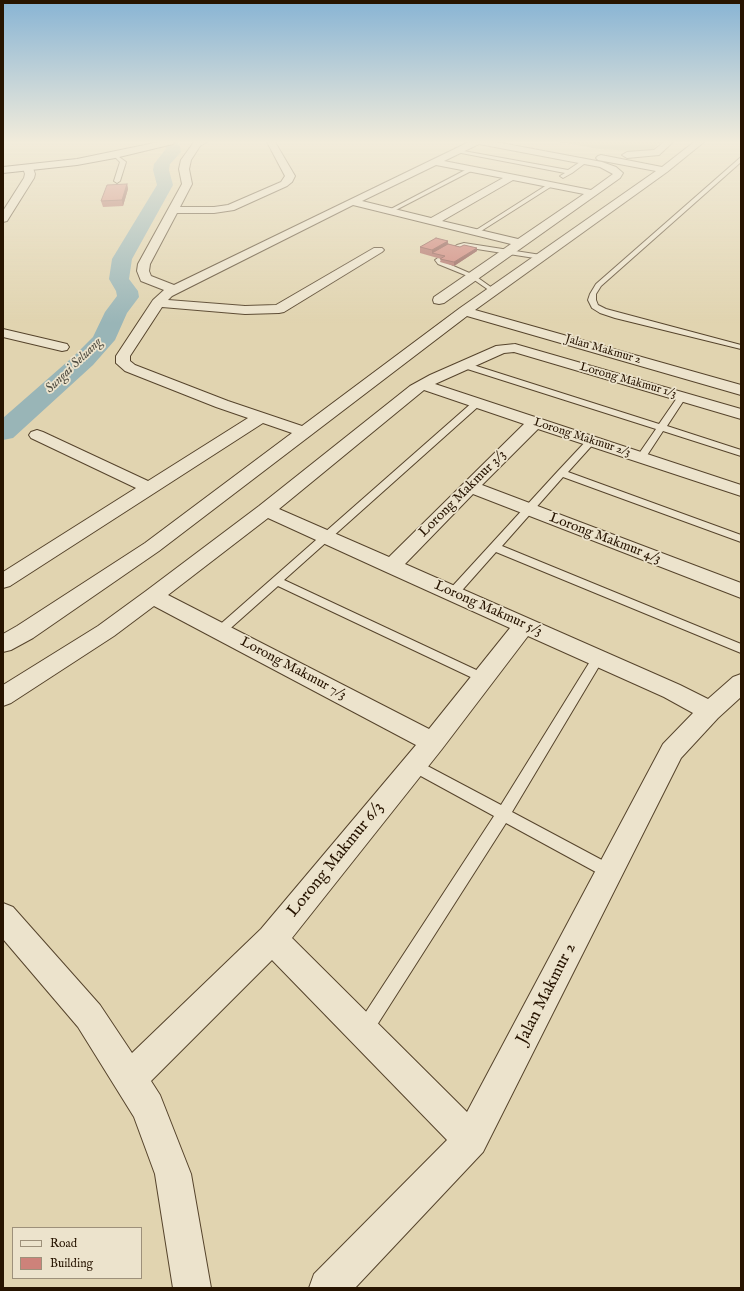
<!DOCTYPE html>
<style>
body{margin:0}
#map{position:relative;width:744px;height:1291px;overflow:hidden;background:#e1d4b0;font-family:"IM FELL English",serif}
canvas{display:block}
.frame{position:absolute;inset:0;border:4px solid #271400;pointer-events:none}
.legend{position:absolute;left:12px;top:1227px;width:130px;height:52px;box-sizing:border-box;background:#ece3cc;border:1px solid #9d907a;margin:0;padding:5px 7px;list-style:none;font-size:12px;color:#271400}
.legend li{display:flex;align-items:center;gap:8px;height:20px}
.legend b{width:20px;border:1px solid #9d907a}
</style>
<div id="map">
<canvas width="744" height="1291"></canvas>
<div class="frame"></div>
<ul class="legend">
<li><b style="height:5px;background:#ece3cc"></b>Road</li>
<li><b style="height:11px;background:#cd827a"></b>Building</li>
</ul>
</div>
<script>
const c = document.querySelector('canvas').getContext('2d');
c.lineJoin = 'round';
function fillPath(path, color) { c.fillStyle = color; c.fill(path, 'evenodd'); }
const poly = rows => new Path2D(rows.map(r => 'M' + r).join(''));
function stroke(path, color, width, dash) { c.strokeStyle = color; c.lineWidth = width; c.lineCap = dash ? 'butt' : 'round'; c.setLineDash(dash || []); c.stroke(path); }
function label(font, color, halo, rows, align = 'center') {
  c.font = font + ' "IM FELL English",serif'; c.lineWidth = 3.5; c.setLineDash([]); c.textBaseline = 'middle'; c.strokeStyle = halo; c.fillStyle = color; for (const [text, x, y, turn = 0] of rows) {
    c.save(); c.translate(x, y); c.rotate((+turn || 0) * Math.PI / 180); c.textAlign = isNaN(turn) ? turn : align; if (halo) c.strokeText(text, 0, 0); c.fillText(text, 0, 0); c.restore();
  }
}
fillPath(poly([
 [560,142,661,142,649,152,598,149]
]), '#b8bb87');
fillPath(poly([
 [162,142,177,142,180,146,181,152,170,164,169,170,173,185,132,259,129,279,138,291,139,297,127,313,115,340,93,365,13,438,3,440,3,418,75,355,93,337,105,312,117,296,116,291,109,279,112,259,157,185,153,170,154,164,165,150,166,147,162,142]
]), '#99b5b7');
const lane = poly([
 [458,150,568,170,583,160,588,161,572,173,563,178,560,176,565,173,456,152,458,150],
 [115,154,126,162,120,181,117,183,114,181,120,162,113,155,115,154],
 [741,157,741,162,601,286,596,294,596,300,598,305,606,309,741,345,741,349,615,318,600,313,592,308,588,300,590,294,596,284,741,157],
 [471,167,474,169,473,170,392,212,387,211,471,167],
 [550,183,553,185,552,186,478,233,473,232,550,183],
 [464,243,541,255,544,257,541,259,464,247,442,261,474,275,495,290,495,292,493,293,470,277,438,264,435,260,457,245,464,243],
 [461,363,467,363,659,424,679,395,685,395,686,397,667,426,741,450,741,456,663,431,644,460,638,460,636,458,656,429,461,367,461,363],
 [477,400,481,403,480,405,284,580,487,675,489,678,487,681,483,683,479,681,278,586,224,634,220,635,216,634,214,631,216,628,474,401,477,400],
 [591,438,596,441,568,472,741,535,741,542,563,477,502,546,741,644,741,653,496,552,457,596,449,596,447,593,449,590,558,471,588,439,591,438],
 [598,653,602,655,604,658,512,812,615,867,618,872,615,877,610,879,605,877,506,823,370,1036,364,1039,358,1036,355,1030,358,1024,494,816,408,769,406,765,408,761,413,759,418,761,501,805,594,655,598,653]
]);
const street = poly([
 [194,142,207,142,200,146,191,160,189,169,192,184,180,207,214,207,228,205,281,182,285,176,267,142,275,142,295,176,292,182,287,186,234,210,214,213,177,213,150,264,149,271,151,276,174,285,469,142,496,142,602,162,616,167,623,173,620,178,444,303,439,304,434,303,433,300,434,297,511,244,353,205,172,296,168,300,245,306,276,305,374,248,382,248,384,250,382,252,284,312,279,313,245,314,162,307,130,356,130,361,135,365,228,401,302,426,460,308,656,171,598,160,596,158,598,156,601,155,662,167,694,142,704,142,667,172,475,310,741,385,741,395,467,316,159,551,33,638,11,650,3,652,3,634,17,626,145,543,292,433,263,423,10,586,3,588,3,572,136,488,31,438,29,435,31,432,37,430,43,432,148,481,248,418,216,407,125,371,116,363,116,356,153,300,164,290,141,281,137,271,138,264,182,184,179,169,181,160,194,142],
 [479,144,600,167,613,174,591,190,444,161,479,144],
 [436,165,503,178,431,218,362,201,436,165],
 [513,180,584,194,518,239,442,221,513,180],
 [664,142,673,142,659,155,627,158,622,155,627,152,654,150,664,142],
 [28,165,33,168,35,174,34,178,7,221,3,222,3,211,24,178,25,174,23,168,28,165],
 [3,329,67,344,69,347,67,350,62,351,3,337,3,329],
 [515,344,741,409,741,419,514,352,504,353,435,384,741,485,741,496,538,429,482,485,741,583,741,598,473,494,405,564,680,685,708,699,733,677,741,674,741,697,718,718,681,758,483,1152,355,1288,309,1288,314,1274,447,1140,272,960,151,1081,160,1095,191,1174,211,1288,173,1288,155,1174,134,1117,78,1027,3,939,3,903,13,907,100,1005,132,1053,261,929,416,745,154,606,114,636,11,703,3,706,3,685,98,626,146,591,259,506,410,386,430,375,496,346,515,344],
 [424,390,524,424,389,557,279,509,424,390],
 [268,518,384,571,510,628,429,729,168,595,268,518],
 [528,636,664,697,693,713,663,744,467,1112,292,938,442,749,528,636]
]);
const secondary = poly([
 [159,142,174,142,173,144,115,158,77,165,3,173,3,167,77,159,159,142]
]);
stroke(lane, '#56442c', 2);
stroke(street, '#56442c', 2);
stroke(secondary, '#271400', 2);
fillPath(lane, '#ece3cc');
fillPath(street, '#ece3cc');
fillPath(secondary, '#ece3cc');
fillPath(poly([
 [127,184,128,189,123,206,103,207,101,201],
 [448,241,448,244,460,247,477,248,477,251,454,266,440,262,441,259,420,253,420,247]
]), '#b07069');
fillPath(poly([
 [127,184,128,189,123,206,122,200],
 [448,241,447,247,432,253,432,250],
 [477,248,477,251,454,266,454,262]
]), '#905b55');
const building = poly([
 [127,184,122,200,101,201,107,185,127,184],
 [436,238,448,241,432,250,420,247,436,238],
 [448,244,460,247,464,245,477,248,454,262,440,259,445,256,432,253,448,244]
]);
fillPath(building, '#cd827a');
stroke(building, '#905b55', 1);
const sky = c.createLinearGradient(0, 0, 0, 323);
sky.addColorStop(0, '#88b4d4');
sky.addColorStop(0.44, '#f2ecdb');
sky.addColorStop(1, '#f2ecdb00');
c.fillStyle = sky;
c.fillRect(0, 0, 744, 323);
label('12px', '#271400', '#ece3cc', [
 ["Jalan Makmur 2",603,350,16],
 ["Lorong Makmur 1/3",628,381,16],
 ["Lorong Makmur 2/3",582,438,18]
]);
label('italic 13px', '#4f4c40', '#ece3cc', [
 ["Sungai Seluang",74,366,-44]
]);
label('14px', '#271400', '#ece3cc', [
 ["Lorong Makmur 3/3",463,494,-45],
 ["Lorong Makmur 4/3",605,539,21],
 ["Lorong Makmur 5/3",488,609,24],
 ["Lorong Makmur 7/3",293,669,28]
]);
label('17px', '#271400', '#ece3cc', [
 ["Lorong Makmur 6/3",336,860,-51],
 ["Jalan Makmur 2",547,994,-63]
]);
</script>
